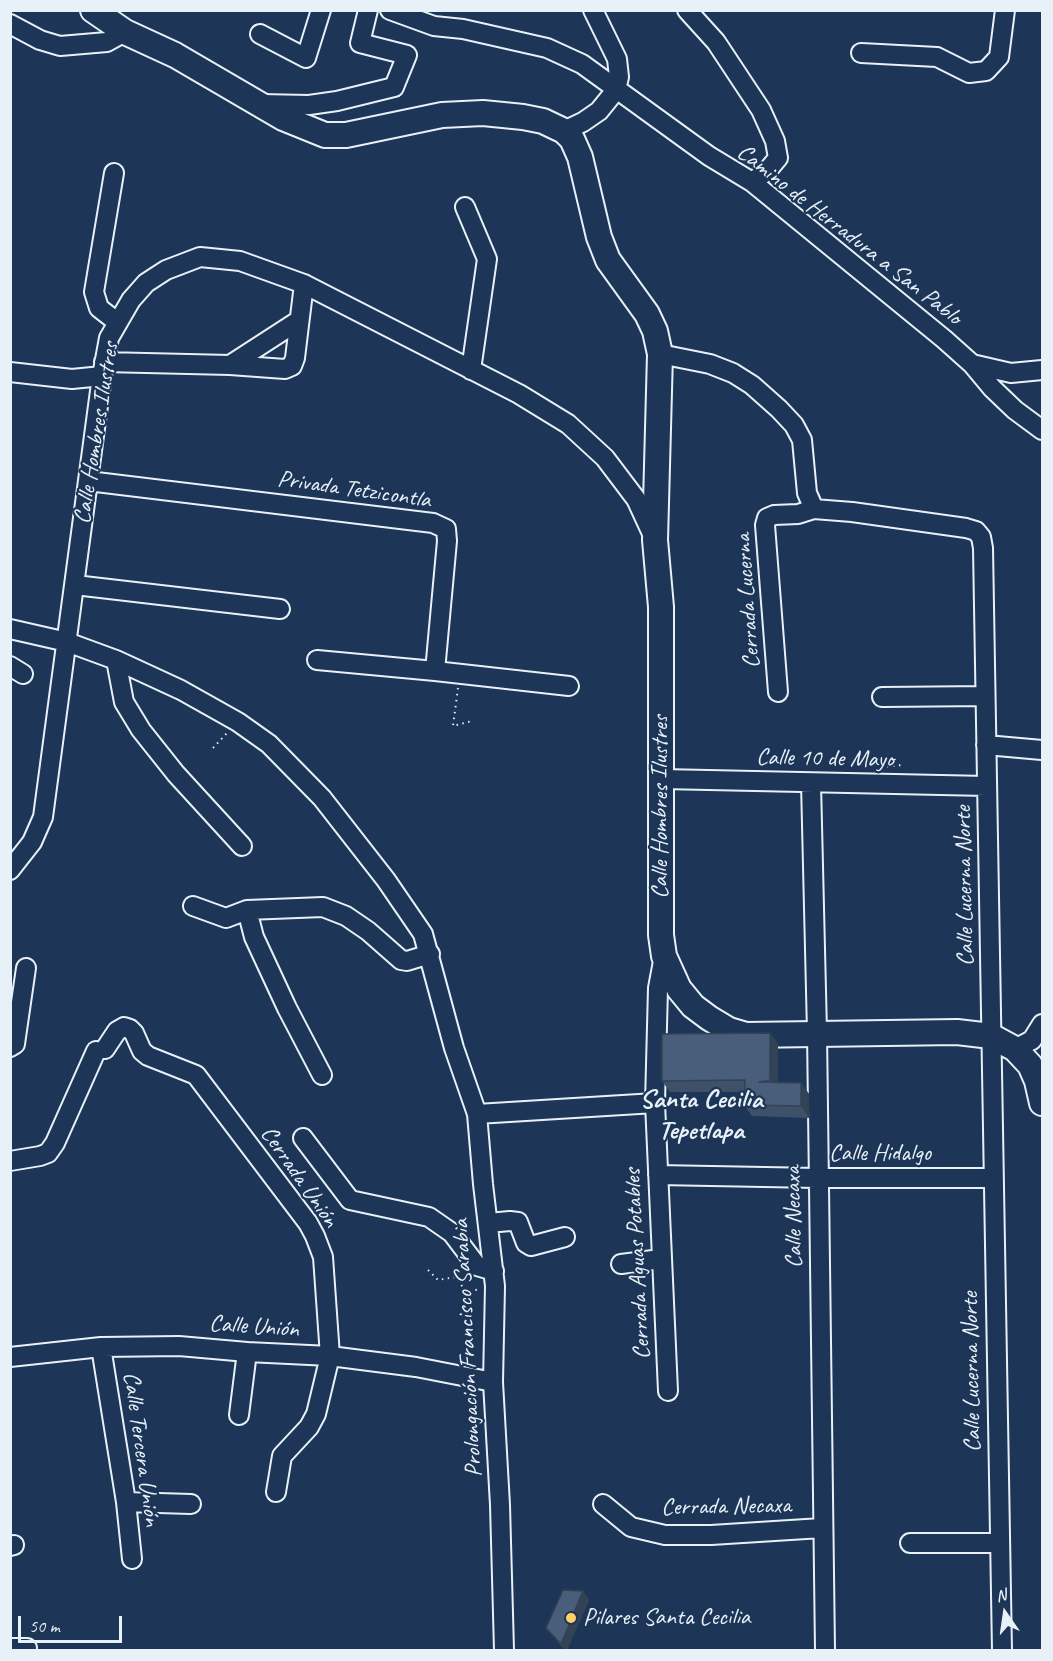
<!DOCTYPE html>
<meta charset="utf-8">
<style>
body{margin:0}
#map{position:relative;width:1053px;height:1661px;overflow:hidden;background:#1d3557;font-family:Caveat,sans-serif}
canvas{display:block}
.frame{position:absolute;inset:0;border:12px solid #e8f1f8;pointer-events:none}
.north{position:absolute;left:975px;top:1583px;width:60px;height:60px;-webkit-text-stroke:4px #1d3557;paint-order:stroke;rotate:347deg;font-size:16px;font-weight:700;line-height:24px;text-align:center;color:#e8f1f8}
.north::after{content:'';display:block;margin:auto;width:21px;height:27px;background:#e8f1f8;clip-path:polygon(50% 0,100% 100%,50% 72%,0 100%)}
.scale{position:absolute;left:18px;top:1616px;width:104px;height:27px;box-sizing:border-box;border:3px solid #e8f1f8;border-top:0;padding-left:8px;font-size:18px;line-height:21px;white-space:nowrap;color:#e8f1f8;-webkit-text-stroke:4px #1d3557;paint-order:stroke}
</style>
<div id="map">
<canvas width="1053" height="1661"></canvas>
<div class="frame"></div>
<div class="north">N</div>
<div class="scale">50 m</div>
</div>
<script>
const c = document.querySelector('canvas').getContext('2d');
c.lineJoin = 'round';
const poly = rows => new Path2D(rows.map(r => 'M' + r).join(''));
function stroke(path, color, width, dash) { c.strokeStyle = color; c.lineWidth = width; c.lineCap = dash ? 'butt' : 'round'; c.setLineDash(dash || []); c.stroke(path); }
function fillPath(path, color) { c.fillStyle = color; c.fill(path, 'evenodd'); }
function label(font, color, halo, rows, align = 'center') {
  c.font = font + ' Caveat,sans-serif'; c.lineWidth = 4.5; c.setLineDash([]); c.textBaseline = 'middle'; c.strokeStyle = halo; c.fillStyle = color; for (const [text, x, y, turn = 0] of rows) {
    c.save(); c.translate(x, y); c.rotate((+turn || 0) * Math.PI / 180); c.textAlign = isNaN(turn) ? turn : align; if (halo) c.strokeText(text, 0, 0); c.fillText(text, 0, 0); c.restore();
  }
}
const minor = poly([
 [390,10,434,26,463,29,547,48,582,64,709,156,752,182,944,339,972,364,992,388,1015,410,1042,430],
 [687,10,716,42,761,110,775,141,778,158,767,171,752,182],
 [10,24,40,40,60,46,107,42,125,32],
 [260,34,306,58,321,10],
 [861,53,937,57,969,73,986,71,999,57,1005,10],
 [260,104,309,105,337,101,394,87,407,55,360,43,368,10],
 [564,131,583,122,599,111,616,90,619,77,617,59,593,10],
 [114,173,94,292,99,308,117,322],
 [465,207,487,259,471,370],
 [660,354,710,364,733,373,752,385,779,409,794,425,802,440,807,493,814,509,852,512,966,528,976,531,981,537,983,548,1002,1650],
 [104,362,230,365,285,369,292,366,295,358,304,284],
 [972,364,1011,373,1042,370],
 [230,365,298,321],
 [10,372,72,379,102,376],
 [88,481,433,523,446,529,447,541,435,671],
 [75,585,280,609],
 [10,629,67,642,116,660,181,690,238,722,269,744,322,798,386,880,423,934,454,1048,477,1114,483,1184,495,1286,493,1382,500,1505,504,1650],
 [116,660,124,702,141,730,176,774,242,846],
 [317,660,435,671,569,686],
 [10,666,23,674],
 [778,692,765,525,767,518,774,515,798,514,814,509],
 [882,697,985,696],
 [986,745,1042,750],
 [662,779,987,786],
 [811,783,817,1032,825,1650],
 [10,870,32,842,43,817,102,376,109,338,131,300,146,283,166,270,200,257,240,261,304,284,519,394,568,424,605,458,636,499,654,538],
 [193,906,226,918,247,910,323,907,346,916,368,931,401,960,407,961,430,954],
 [247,910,254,937,287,1008,322,1075],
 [664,956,658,988,655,1103,668,1391],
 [10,1047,15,1044,16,1037,26,968],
 [105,1049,117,1031,124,1027,130,1029,134,1033,142,1051,148,1056,196,1075,308,1223,315,1236,323,1257,330,1356,316,1414,309,1427,282,1456,276,1492],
 [1015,1049,1032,1040,1042,1024],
 [477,1114,655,1103],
 [303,1138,350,1200,429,1217,452,1233,477,1266,494,1271],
 [10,1161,40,1156,48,1153,55,1143,96,1051],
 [658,1175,817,1178,993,1178],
 [488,1223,510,1221,518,1222,526,1243,531,1246,565,1237],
 [621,1264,661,1259],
 [101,1347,126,1502,132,1559],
 [10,1357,101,1347,179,1346,247,1352,330,1356,416,1367,493,1382],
 [239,1415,247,1352],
 [126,1502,191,1504],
 [603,1504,631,1527,665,1535,711,1535,822,1528],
 [910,1543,999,1543],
 [10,1546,14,1545],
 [10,1648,27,1648]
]);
const major = poly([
 [93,10,125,32,175,55,283,118,325,135,346,135,442,115,483,113,523,117,543,121,564,131,572,139,580,157,599,237,608,260,647,314,655,331,660,354,655,540,661,607,661,935,664,956,679,989,693,1006,709,1018,729,1030,746,1035,957,1032,991,1036,1015,1049,1030,1065,1037,1081,1042,1103]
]);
stroke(minor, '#e8f1f8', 22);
stroke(major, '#e8f1f8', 28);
stroke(poly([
 [458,688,453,726,472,721],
 [213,748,227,733],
 [881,767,902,765],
 [428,1270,438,1280,456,1277,466,1292,480,1289]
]), '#e8f1f8', 2, [1.5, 4.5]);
stroke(minor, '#1d3557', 18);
stroke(major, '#1d3557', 24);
fillPath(poly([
 [770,1033,778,1044,778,1082,801,1083,809,1094,809,1118,752,1116,744,1105,745,1092,670,1092,662,1081],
 [583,1591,589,1600,567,1650,565,1650,546,1628]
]), '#3f5169');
fillPath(poly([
 [770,1033,778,1044,778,1092,770,1080],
 [801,1083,809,1094,809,1118,801,1106],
 [583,1591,589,1600,567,1650,565,1650,561,1644]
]), '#334255');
const building = poly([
 [770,1033,770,1080,759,1082,801,1083,801,1106,744,1105,745,1080,662,1081,662,1034,770,1033],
 [563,1590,583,1591,561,1644,546,1628,563,1590]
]);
fillPath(building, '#495e7a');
stroke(building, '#334255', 1.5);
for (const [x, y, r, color] of [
 [571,1618,6,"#ffd166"]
]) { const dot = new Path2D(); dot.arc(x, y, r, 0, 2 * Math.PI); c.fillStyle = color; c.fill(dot); stroke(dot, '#1d3557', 2); }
label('24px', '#e8f1f8', '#1d3557', [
 ["Camino de Herradura a San Pablo",849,235,38],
 ["Calle Hombres Ilustres",97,433,-81],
 ["Privada Tetzicontla",354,490,8],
 ["Cerrada Lucerna",748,601,-94],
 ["Calle 10 de Mayo",825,759,1],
 ["Calle Hombres Ilustres",661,807,-90],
 ["Calle Lucerna Norte",965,886,-91],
 ["Calle Hidalgo",880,1154],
 ["Cerrada Unión",299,1177,55],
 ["Calle Necaxa",794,1217,-91],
 ["Cerrada Aguas Potables",638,1264,-93],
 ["Calle Unión",254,1327,4],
 ["Prolongación Francisco Sarabia",468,1348,-93],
 ["Calle Lucerna Norte",972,1372,-91],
 ["Calle Tercera Unión",141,1449,82],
 ["Cerrada Necaxa",726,1507,-1]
]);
label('24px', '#e8f1f8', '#1d3557', [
 ["Pilares Santa Cecilia",583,1618]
], 'left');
label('bold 27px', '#e8f1f8', '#1d3557', [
 ["Santa Cecilia",701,1100],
 ["Tepetlapa",701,1131]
]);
</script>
